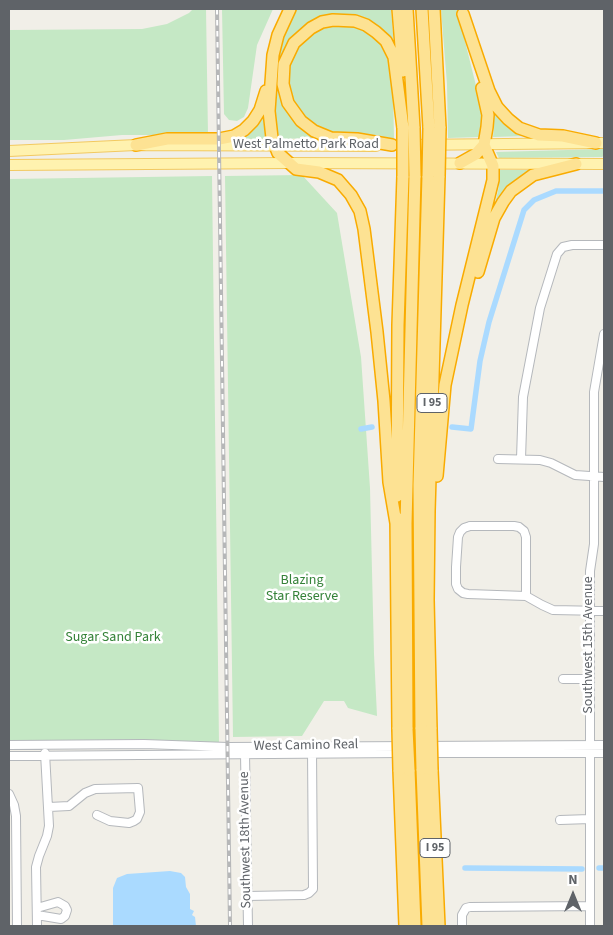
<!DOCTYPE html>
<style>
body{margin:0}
#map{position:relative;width:613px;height:935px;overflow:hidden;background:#f1efe8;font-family:"Source Sans 3",sans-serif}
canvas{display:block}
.frame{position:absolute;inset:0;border:10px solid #5f6368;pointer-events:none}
.north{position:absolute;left:548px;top:870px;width:50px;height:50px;-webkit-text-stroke:4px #fff;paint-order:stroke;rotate:0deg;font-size:14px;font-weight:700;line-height:20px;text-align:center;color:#5f6368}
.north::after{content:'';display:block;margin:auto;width:18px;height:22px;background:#5f6368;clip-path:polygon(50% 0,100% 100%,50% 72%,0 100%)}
</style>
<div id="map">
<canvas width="613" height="935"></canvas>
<div class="frame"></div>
<div class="north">N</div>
</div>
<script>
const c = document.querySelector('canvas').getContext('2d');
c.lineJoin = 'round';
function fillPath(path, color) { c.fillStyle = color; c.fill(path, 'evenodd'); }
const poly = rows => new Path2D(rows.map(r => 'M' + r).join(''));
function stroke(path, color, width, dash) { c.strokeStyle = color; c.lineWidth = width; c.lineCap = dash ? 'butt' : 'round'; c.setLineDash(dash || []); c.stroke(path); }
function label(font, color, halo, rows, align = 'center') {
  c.font = font + ' "Source Sans 3",sans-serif'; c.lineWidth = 5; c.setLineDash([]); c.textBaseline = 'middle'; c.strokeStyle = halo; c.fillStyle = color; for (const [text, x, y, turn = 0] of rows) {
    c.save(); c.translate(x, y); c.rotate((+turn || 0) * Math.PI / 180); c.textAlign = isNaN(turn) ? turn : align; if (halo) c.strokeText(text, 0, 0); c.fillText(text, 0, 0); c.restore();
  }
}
fillPath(poly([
 [193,9,206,9,208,135,122,135,64,140,9,140,9,30,142,29,167,24,189,13],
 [222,9,273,9,257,45,248,108,244,117,237,121,229,120,224,114],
 [294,9,391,9,394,46,360,20,304,29,281,84,317,138,279,139,274,122,276,52],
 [441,9,457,9,484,118,479,137,448,138,447,84],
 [326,25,353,25,372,34,384,48,391,63,393,89,394,138,347,138,331,135,300,118,287,89,289,60,302,39],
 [491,104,528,136,493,137,494,126],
 [264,113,266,139,236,140],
 [604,149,604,156,602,157,499,158,496,152],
 [499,170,536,170,494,209,499,186],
 [302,175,337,213,361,357,370,488,374,654,377,716,348,708,344,701,324,701,302,736,233,737,225,176],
 [212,176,219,744,9,743,9,179]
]), '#c5e8c5');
fillPath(poly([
 [170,871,181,873,185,877,186,887,190,894,190,909,194,911,192,915,195,917,196,926,113,926,113,888,117,878,127,874]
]), '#aadaff');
stroke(poly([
 [452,427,471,429,480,361,489,322,524,210,534,200,556,191,604,191],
 [361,429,372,427],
 [465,868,582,869],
 [599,868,604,868]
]), '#aadaff', 5.5);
const minor = poly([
 [498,459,540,460,551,463,575,475,604,477],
 [521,459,523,397,540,308,557,254,563,247,572,245,604,245],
 [470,526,514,526,519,527,524,531,526,537,526,596,468,594,463,593,458,589,456,584,456,567,458,537,460,532,464,528,470,526],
 [526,596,542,605,553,610,604,611],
 [563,679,590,679],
 [9,745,144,744,228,747,604,745],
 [428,753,604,753],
 [245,754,248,926],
 [9,756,402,753],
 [9,794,14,805,16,816,17,926],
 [49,807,69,806,85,793,95,789,138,788,140,812,137,819,134,821,129,823,110,821,97,815],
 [560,820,590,819],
 [247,896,304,895,309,893,313,889,312,749],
 [37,908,58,902,65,906,67,910,65,916,61,919,37,915],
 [37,926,36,867,39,856,47,836,49,826,45,753],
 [462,926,462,915,466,908,470,907,590,906],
 [590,926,590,571,594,544,594,392,604,334]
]);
const major = poly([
 [408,145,604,143],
 [9,151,136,145,376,146],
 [9,165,287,163,604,164]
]);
const highway = poly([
 [290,9,278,35,273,55,269,111,272,138,278,153,296,169,319,172,338,180,351,195,360,211,364,229,377,332,384,401,389,482,396,523],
 [398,9,403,71],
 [407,9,414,128],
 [422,9,429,128],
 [434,9,440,128],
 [463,14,489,91,497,107,508,119,519,128,539,135,563,136,596,143],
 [136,145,167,139,219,139,234,136,244,130,253,121,260,110,266,91],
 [392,145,357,139,331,138,314,131,301,121,288,103,283,84,284,64,294,43,311,28,322,22,333,20,355,21,366,25,376,32,386,41,394,57,403,128],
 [460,163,476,154,484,145,487,127,488,115,482,88],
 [478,272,494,218,503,202,511,191,533,175,576,164],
 [437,476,445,385,462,305,493,180,493,166,484,145],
 [397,496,398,325,403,176],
 [396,517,398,729],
 [407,729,406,523,415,176],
 [421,729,419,485,428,176],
 [431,729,428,600,429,511,439,176],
 [422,769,428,926],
 [399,770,405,926],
 [409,770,415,926],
 [432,770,439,926]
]);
stroke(minor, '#b5b8bc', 10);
stroke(major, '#f2c960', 12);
stroke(highway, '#f9ab00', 14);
stroke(minor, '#fff', 8);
stroke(major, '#fff2af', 10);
stroke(highway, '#fde293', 11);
const rail = poly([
 [217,9,230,926]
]);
stroke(rail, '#b6b7b8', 4);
stroke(rail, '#fff', 2, [5.5]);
const highwayBridge = poly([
 [414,128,415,176],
 [403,176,403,128],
 [428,176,429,128],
 [439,176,440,128],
 [398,729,399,770],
 [407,729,409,770],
 [421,729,422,769],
 [431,729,432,770]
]);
stroke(highwayBridge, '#f9ab00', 14, []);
stroke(highwayBridge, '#fde293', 11);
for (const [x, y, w] of [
 [432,403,30],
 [435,848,30]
]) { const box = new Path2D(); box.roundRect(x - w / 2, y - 9.5, w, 19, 4); c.fillStyle = '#fff'; c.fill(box); stroke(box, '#5f6368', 1); }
label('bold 12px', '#5f6368', null, [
 ["I 95",432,403],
 ["I 95",435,848]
]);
label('14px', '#5f6368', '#fff', [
 ["West Palmetto Park Road",306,145],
 ["Southwest 15th Avenue",589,645,-90],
 ["West Camino Real",306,746,-1],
 ["Southwest 18th Avenue",246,840,-91]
]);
label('14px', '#348238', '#fff', [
 ["Blazing",302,581],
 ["Star Reserve",302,597],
 ["Sugar Sand Park",113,638]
]);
</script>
